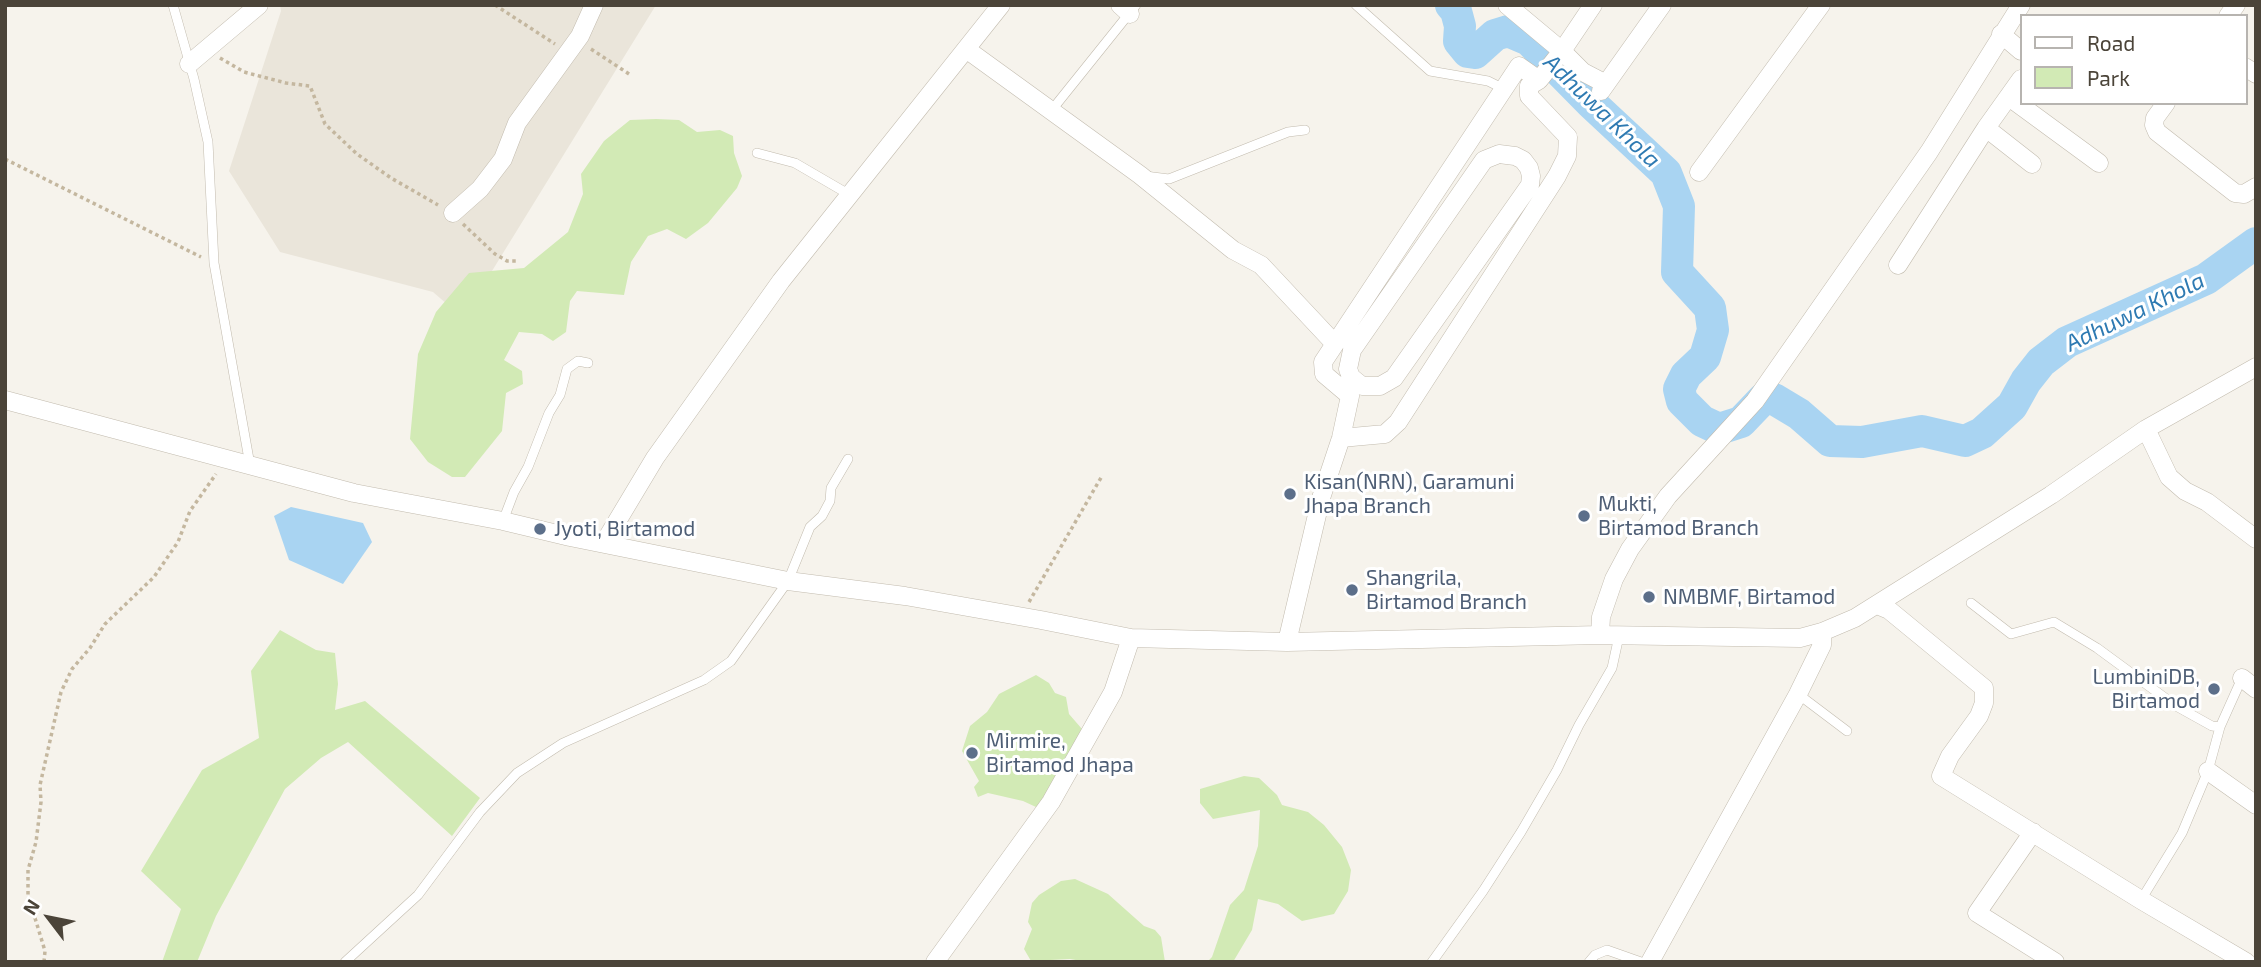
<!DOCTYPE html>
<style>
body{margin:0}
#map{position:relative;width:2261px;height:967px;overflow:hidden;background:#f6f3ec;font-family:"Exo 2",sans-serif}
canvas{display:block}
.frame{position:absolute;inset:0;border:7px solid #4b4439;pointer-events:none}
.legend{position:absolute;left:2020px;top:14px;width:228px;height:91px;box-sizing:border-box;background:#fff;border:2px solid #b7b4b0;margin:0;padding:9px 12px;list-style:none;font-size:21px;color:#4b4439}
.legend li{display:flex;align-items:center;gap:14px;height:35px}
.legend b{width:35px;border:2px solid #b7b4b0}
.north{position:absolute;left:14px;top:883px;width:70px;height:70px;-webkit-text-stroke:5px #fff;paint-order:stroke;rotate:302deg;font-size:19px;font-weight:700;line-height:28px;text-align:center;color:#4b4439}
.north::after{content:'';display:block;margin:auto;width:24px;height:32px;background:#4b4439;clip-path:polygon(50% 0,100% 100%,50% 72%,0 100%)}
</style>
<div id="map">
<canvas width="2261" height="967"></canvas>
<div class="frame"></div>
<ul class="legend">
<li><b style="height:9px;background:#fff"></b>Road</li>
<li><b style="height:19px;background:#d2eab5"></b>Park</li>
</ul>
<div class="north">N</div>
</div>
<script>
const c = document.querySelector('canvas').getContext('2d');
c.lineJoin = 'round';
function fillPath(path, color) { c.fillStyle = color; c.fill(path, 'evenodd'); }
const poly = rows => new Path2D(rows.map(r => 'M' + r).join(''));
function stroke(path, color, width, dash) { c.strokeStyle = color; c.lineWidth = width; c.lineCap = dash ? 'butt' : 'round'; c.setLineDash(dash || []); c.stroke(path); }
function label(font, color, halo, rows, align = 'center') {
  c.font = font + ' "Exo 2",sans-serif'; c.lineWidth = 6; c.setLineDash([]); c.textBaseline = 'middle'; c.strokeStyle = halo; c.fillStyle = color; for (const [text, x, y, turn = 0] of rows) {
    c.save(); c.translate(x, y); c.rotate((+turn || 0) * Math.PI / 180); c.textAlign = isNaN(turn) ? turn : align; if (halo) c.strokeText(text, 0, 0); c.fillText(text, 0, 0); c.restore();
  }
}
fillPath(poly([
 [280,5,656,5,463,318,433,292,280,252,229,171,281,11]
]), '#eae5da');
fillPath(poly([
 [656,119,679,120,697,132,720,130,733,136,734,153,742,176,737,188,708,223,686,239,667,229,648,236,631,262,624,295,577,291,570,301,566,332,553,341,542,334,519,332,504,360,522,371,523,384,506,393,502,431,465,477,452,477,428,462,410,439,418,354,436,312,469,273,524,268,568,232,583,194,581,174,604,141,630,120],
 [280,630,316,650,335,653,338,684,335,710,365,701,480,798,452,836,348,742,321,758,285,789,216,916,197,962,162,962,181,909,141,871,202,770,259,738,251,671],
 [1036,675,1049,683,1055,693,1066,697,1069,714,1082,729,1051,802,1036,807,1023,801,988,793,978,797,974,787,979,781,962,751,970,726,987,712,999,694],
 [1244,776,1259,778,1277,795,1282,805,1308,812,1324,825,1342,847,1351,870,1348,891,1334,914,1302,921,1278,904,1258,899,1252,930,1233,962,1207,962,1212,957,1230,905,1244,890,1258,846,1260,810,1213,819,1200,803,1200,789],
 [1075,879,1108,894,1144,926,1155,930,1161,937,1165,962,1087,962,1070,959,1031,961,1024,949,1032,929,1028,922,1032,903,1039,895,1061,881]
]), '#d2eab5');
fillPath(poly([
 [291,507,363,523,372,542,343,584,289,560,274,516]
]), '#a9d4f2');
stroke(poly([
 [1451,5,1456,11,1460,26,1459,41,1468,52,1475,53,1495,35,1508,31,1529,40,1591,103,1666,173,1679,206,1677,272,1710,308,1713,330,1705,357,1686,375,1679,389,1682,401,1702,421,1719,429,1741,422,1763,399,1774,399,1799,414,1830,441,1862,442,1922,431,1965,441,1982,433,2012,406,2026,381,2041,362,2067,342,2206,279,2256,243]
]), '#a9d4f2', 32);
const lane = poly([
 [173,5,194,79,208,142,214,263,250,465],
 [1356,5,1430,71,1488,81,1504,89],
 [1051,111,1136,5],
 [757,153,795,163,850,195],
 [1145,176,1169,179,1288,132,1305,130],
 [503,521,514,492,528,467,549,413,560,395,567,369,578,361,588,363],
 [1971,603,2011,634,2054,622,2097,648,2176,706,2212,726,2220,727,2242,678],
 [1798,694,1847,731],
 [2141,900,2182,833,2208,771,2220,727],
 [345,962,418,895,480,812,517,773,563,743,704,680,731,661,788,581,810,527,822,516,830,501,831,488,848,459],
 [1432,962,1483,891,1521,832,1557,770,1579,725,1612,668,1619,636],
 [1589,962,1595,955,1607,950,1641,962]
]);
const street = poly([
 [1120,5,1130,14],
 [1507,5,1562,51,1583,72,1606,84],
 [2228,16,2236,5],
 [2001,34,2021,51],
 [966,49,1140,175,1233,250,1261,265,1335,344],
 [189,64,259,5],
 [2245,67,2256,74],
 [1601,91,1662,5],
 [2009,97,2099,163],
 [2166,103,2155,118,2154,125,2157,132,2235,193,2244,194,2256,187],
 [1986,128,2032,164],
 [1499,154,1515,156,1523,160,1529,168,1531,176,1530,185,1394,378,1380,386,1362,386,1351,377,1348,369,1352,350,1484,160,1499,154],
 [1699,172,1821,5],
 [453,213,480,189,503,159,517,123,580,36,594,5],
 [1898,265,1986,128,2021,79],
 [5,400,354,493,396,501,503,521,570,537,788,581,905,596,1041,620,1131,638,1287,642,1600,635,1800,638,1822,632,1855,618,2051,495,2146,429,2256,367],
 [2146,429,2169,477,2185,491,2207,502,2256,539],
 [1341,438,1385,434,1398,422,1557,176,1567,156,1568,137,1529,96,1529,86,1539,80],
 [604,543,655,458,781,281,1001,5],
 [1877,605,1889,610,1984,688,1984,703,1979,716,1950,756,1941,776,2141,900,2246,962],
 [1600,635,1601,617,1614,579,1630,549,1668,496,1755,401,1929,152,2021,5],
 [1287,642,1321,498,1341,438,1350,396,1324,374,1323,362,1519,66,1539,80,1562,51,1593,5],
 [2242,678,2256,689],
 [2208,771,2256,805],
 [2033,832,1977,913,2055,962],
 [935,962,1051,802,1113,692,1131,638],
 [1650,962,1798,694,1822,645,1822,632]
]);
stroke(lane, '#c2bbae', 10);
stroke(street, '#c2bbae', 19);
stroke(poly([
 [495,5,555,44],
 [591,49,629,74],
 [220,58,244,72,286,83,310,86,325,124,357,154,391,178,438,205],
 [5,159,201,257],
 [463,224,495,254,507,261,519,261],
 [1029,602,1102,476],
 [44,962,45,951,28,895,28,870,36,842,41,802,40,785,61,692,72,669,90,648,105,624,154,577,178,542,190,511,216,474]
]), '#c4b79f', 3.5, [3.5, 3.5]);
stroke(lane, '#fff', 9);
stroke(street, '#fff', 18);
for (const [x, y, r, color] of [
 [1290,494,7,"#5c6f8a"],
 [1584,516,7,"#5c6f8a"],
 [540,529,7,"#5c6f8a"],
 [1352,590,7,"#5c6f8a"],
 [1649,597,7,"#5c6f8a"],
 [2214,689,7,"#5c6f8a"],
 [972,753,7,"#5c6f8a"]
]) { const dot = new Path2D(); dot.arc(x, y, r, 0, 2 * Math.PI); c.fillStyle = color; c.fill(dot); stroke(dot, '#fff', 2.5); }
label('21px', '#4e5e75', '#fff', [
 ["Kisan(NRN), Garamuni",1304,482],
 ["Jhapa Branch",1304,506],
 ["Mukti,",1598,504],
 ["Birtamod Branch",1598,528],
 ["Jyoti, Birtamod",554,529],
 ["Shangrila,",1366,578],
 ["Birtamod Branch",1366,602],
 ["NMBMF, Birtamod",1663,597],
 ["LumbiniDB,",2200,677,"right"],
 ["Birtamod",2200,701,"right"],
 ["Mirmire,",986,741],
 ["Birtamod Jhapa",986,765]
], 'left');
label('italic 23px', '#2e7ab2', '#fff', [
 ["Adhuwa Khola",1602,111,44],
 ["Adhuwa Khola",2135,312,-26]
]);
</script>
